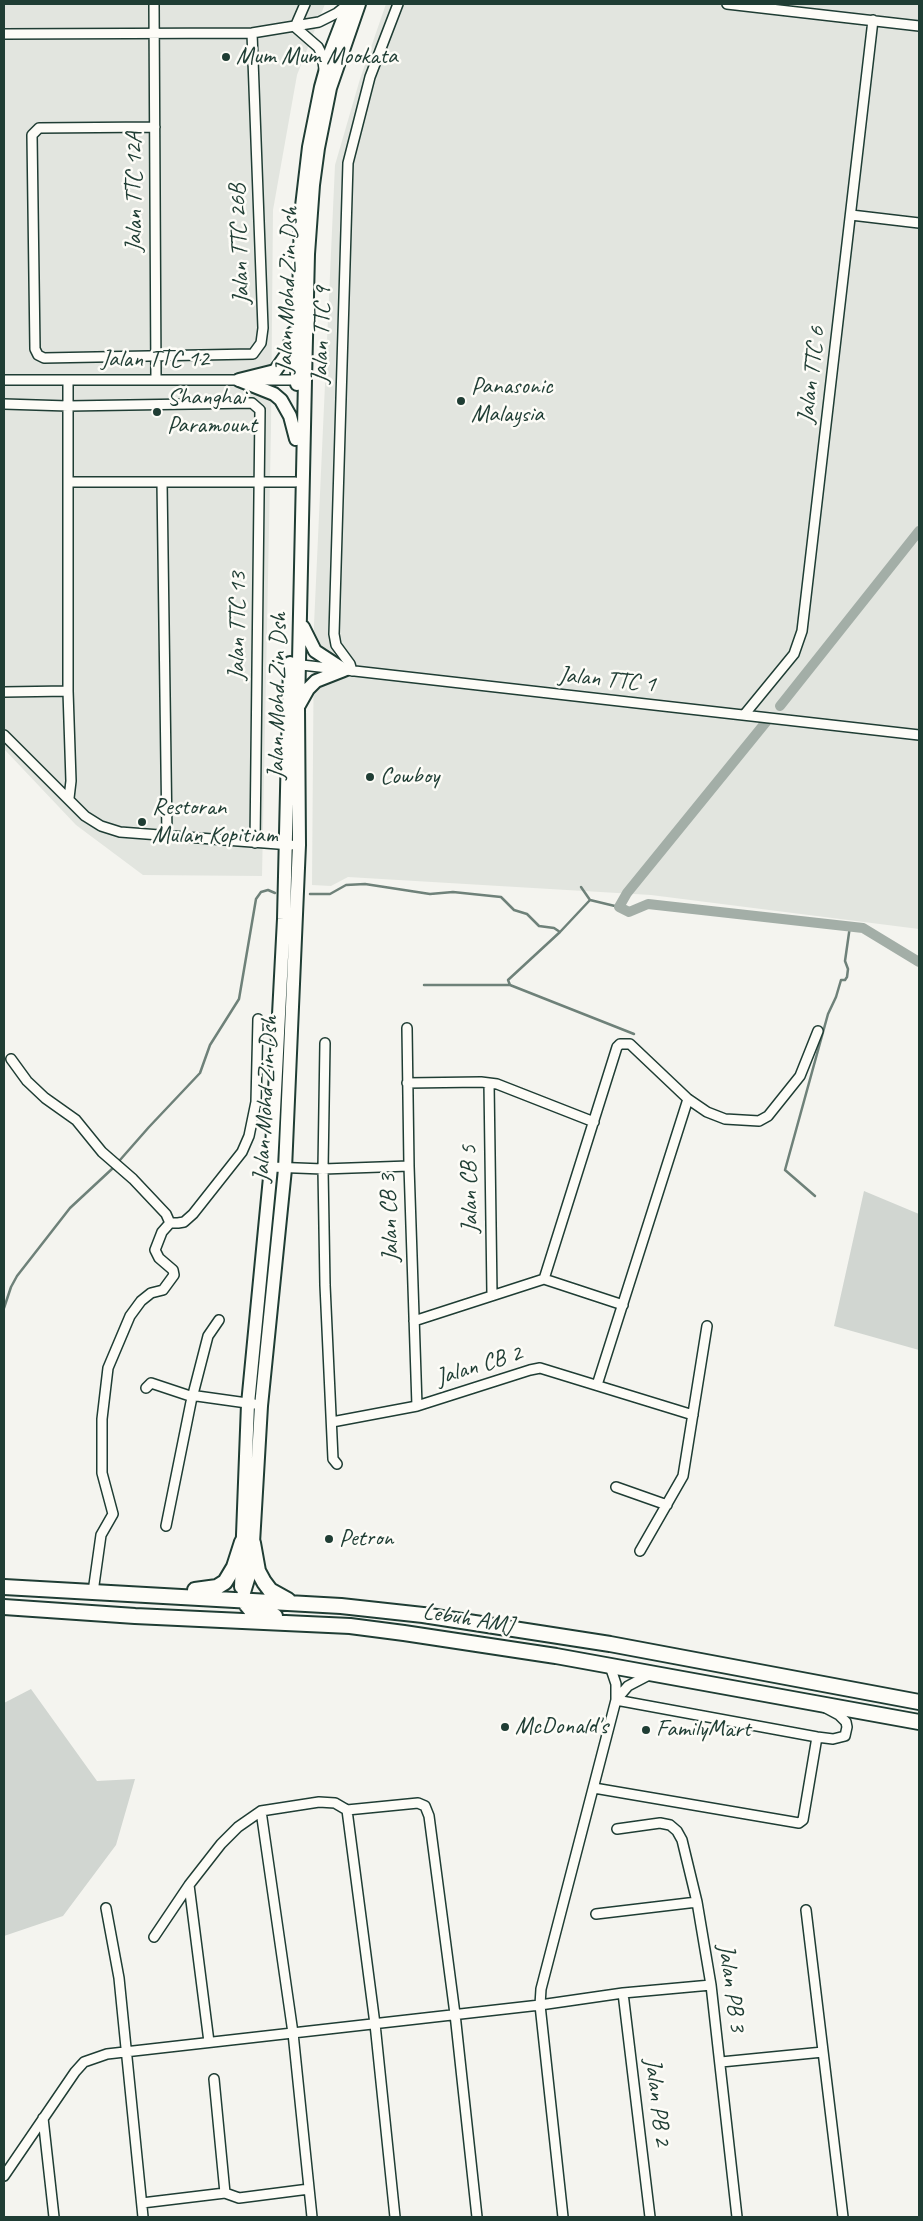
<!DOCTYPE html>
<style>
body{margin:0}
#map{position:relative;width:923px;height:2221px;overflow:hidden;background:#f4f4ef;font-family:Caveat,sans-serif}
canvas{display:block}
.frame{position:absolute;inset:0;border:5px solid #1f3d34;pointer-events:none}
</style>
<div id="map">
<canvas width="923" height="2221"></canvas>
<div class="frame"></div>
</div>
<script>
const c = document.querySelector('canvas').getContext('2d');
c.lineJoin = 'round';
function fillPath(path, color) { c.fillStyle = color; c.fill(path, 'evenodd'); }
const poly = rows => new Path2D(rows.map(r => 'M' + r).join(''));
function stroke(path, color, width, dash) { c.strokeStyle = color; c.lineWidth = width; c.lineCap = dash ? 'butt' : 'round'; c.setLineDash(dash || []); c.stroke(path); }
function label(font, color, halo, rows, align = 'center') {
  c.font = font + ' Caveat,sans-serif'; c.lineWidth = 5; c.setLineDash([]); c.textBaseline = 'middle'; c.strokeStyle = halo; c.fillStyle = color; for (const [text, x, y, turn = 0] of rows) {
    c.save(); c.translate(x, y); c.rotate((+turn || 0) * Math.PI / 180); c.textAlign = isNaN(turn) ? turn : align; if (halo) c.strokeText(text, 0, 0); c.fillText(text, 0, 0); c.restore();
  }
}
fillPath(poly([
 [4,4,325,4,297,75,273,210,271,428,262,876,143,875,76,825,4,749],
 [386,4,919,4,919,929,651,895,348,877,331,886,312,885,314,625,335,165,360,79]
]), '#e2e5df');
fillPath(poly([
 [864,1191,919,1214,919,1350,834,1326],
 [31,1689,97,1781,135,1779,116,1845,63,1916,4,1936,4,1703]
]), '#d1d6d1');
stroke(poly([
 [581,887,590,900],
 [310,894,330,894,346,885,365,884,430,894,453,892,501,897,514,910,527,914,539,926,554,928,560,932],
 [619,907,590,900,560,932,508,980,510,985,634,1034],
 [424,985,510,985],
 [120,1160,149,1127,200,1073,210,1045,239,999,256,899,261,892,268,890,275,893],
 [815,1196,785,1170,828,1014,836,997,841,980,845,980,847,977,848,969,845,961,850,926],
 [4,1308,11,1287,17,1276,70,1208,113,1168]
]), '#6e8179', 2.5);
stroke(poly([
 [780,706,919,531],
 [766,722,627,893,619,907,629,912,648,904,863,928,919,962]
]), '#a3aea7', 10);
const minor = poly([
 [154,4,156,380],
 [727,4,919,26],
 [295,27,318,47,322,55,324,69],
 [295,27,305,4],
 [4,34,252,33,319,22,337,13,347,5],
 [155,127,39,128,32,135,35,349,38,355,44,358,253,354,261,343,263,328,252,33],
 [851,215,919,223],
 [4,380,303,380],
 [68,380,68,691,71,781,69,798],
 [4,404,68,406,252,403,260,410,255,843],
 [68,482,295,482],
 [162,482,167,836],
 [293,664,919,735],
 [352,671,350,664,336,645,334,634,348,163,370,77,398,4],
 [4,692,68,691],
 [744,715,794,654,802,631,873,20],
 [4,735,85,816,101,826,120,832,291,845],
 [407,1028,409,1166,417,1406],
 [325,1043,323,1169,325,1285,333,1459,337,1464],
 [11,1059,27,1081,45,1098,76,1120,102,1152,133,1179,166,1214,170,1223,178,1223,184,1222,193,1214,242,1152,249,1136,256,1102,258,1019],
 [407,1083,481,1082,497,1084,594,1122],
 [489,1083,492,1294],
 [271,1167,323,1169,409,1166],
 [544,1279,617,1047,620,1044,630,1044,688,1099,707,1112,725,1119,759,1121,768,1116,800,1076,818,1031],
 [414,1321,544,1279,623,1305],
 [597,1385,688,1099],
 [146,1388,151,1383,193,1397,197,1396,254,1404],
 [332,1422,417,1406,530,1370,540,1368,693,1415],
 [616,1487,667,1505],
 [166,1526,191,1402,208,1336,219,1320],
 [640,1551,683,1476,707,1326],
 [93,1592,101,1535,113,1514,102,1473,102,1419,108,1368,130,1316,141,1301,151,1293,163,1290,174,1275,173,1270,159,1258,155,1250,162,1232,170,1223],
 [616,1700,817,1737,833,1739,845,1736,847,1727,846,1722,839,1715,824,1707],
 [616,1700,628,1686,651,1674],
 [594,1788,799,1823,803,1820,817,1737],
 [347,1810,375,2024,395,2217],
 [261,1811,293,2033,312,2217],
 [617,1829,660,1823,670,1825,677,1831,682,1840,697,1902,711,1985,737,2217],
 [189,1885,209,2042],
 [106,1908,119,1978,143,2217],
 [806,1910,843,2217],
 [596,1914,697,1902],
 [154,1937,189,1885,221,1844,238,1827,261,1811,319,1802,335,1803,347,1810,418,1803,425,1806,429,1816,455,2014,477,2217],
 [623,1993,650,2217],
 [721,2062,823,2052],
 [214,2079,225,2193],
 [43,2118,54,2217],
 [4,2176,75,2072,84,2062,107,2054,540,2005,623,1993,711,1985],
 [142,2203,225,2193,239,2198,309,2189],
 [563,2217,540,2005,541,1989,616,1700,616,1684,610,1666]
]);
const secondary = poly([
 [239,380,275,371,287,354,293,333],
 [239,380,274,394,281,400,290,416,296,439],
 [297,384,301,215,309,147,321,87,331,51,349,4],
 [303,627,315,651,344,670],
 [299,705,308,689,316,681,344,670],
 [241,1587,248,1404,271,1167,284,919,290,663],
 [242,1599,249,1576,253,1543,261,1406,285,1169,299,845,298,708,305,380,308,254,313,185,318,148,330,88,359,4]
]);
const trunk = poly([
 [253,1543,258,1571,264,1582,270,1590,288,1600],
 [4,1587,341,1606,423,1615,610,1644,919,1702],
 [195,1590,217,1587,225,1582,234,1567,242,1542],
 [242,1599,251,1610,275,1616],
 [4,1607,135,1616,350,1626,404,1633,556,1656,919,1722]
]);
stroke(minor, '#1f3d34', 12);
stroke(secondary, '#1f3d34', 16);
stroke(trunk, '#1f3d34', 18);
stroke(minor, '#fdfcf7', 9);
stroke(secondary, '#fdfcf7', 12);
stroke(trunk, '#fdfcf7', 14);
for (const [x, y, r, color] of [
 [226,57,5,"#1f3d34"],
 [461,401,5,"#1f3d34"],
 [157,412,5,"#1f3d34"],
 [370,777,5,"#1f3d34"],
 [142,822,5,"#1f3d34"],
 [329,1539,5,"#1f3d34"],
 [505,1727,5,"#1f3d34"],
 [646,1730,5,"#1f3d34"]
]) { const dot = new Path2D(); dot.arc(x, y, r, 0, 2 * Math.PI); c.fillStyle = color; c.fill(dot); stroke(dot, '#fdfcf7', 2); }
label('24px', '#1f3d34', '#fdfcf7', [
 ["Mum Mum Mookata",236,57],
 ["Panasonic",471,387],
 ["Malaysia",471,415],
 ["Shanghai",167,398],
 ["Paramount",167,426],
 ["Cowboy",380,777],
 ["Restoran",152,808],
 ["Mulan Kopitiam",152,836],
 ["Petron",339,1539],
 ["McDonald's",515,1727],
 ["FamilyMart",656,1730]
], 'left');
label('24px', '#1f3d34', '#fdfcf7', [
 ["Jalan TTC 12A",135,192,-90],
 ["Jalan TTC 26B",240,244,-92],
 ["Jalan Mohd Zin Dsh",288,290,-88],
 ["Jalan TTC 9",322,335,-88],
 ["Jalan TTC 12",155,360],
 ["Jalan TTC 6",812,375,-83],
 ["Jalan TTC 13",238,626,-89],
 ["Jalan TTC 1",607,680,6],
 ["Jalan Mohd Zin Dsh",278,696,-89],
 ["Jalan Mohd Zin Dsh",266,1099,-87],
 ["Jalan CB 5",470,1189,-91],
 ["Jalan CB 3",390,1218,-92],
 ["Jalan CB 2",479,1366,-17],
 ["Lebuh AMJ",468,1619,9],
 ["Jalan PB 3",731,1988,82],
 ["Jalan PB 2",657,2102,83]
]);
</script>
